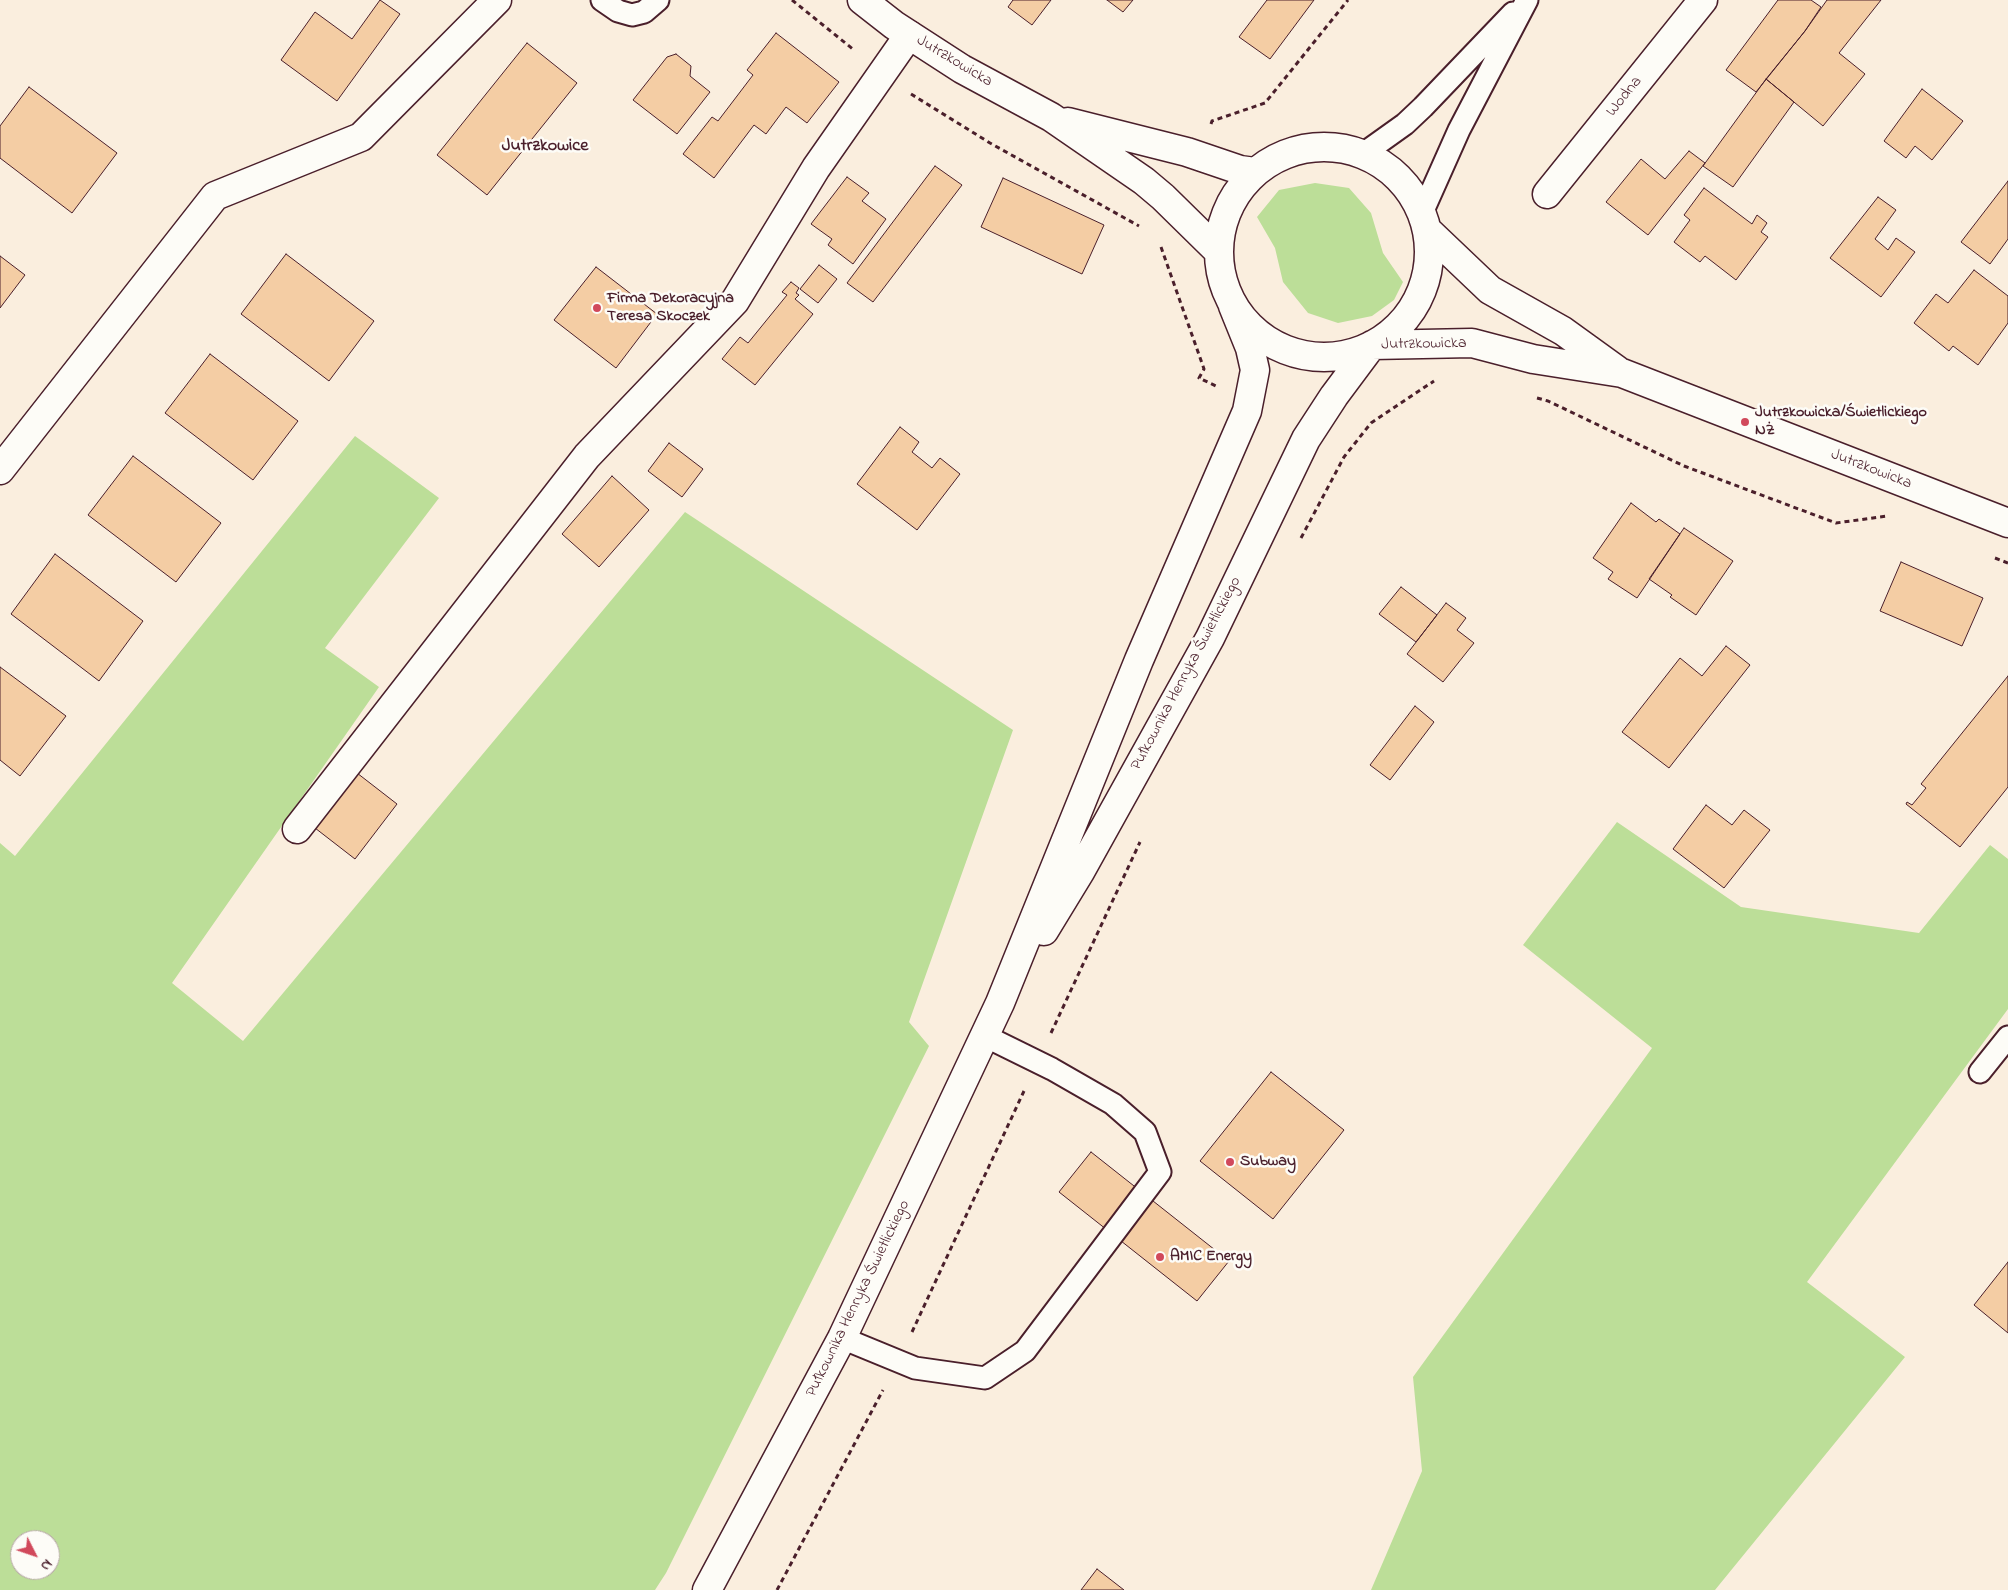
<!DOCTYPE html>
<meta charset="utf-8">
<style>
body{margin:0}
#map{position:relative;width:2008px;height:1590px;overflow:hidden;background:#faeede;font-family:"Indie Flower",sans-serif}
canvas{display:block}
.north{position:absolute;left:10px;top:1530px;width:50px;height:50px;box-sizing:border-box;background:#fdfcf7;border:1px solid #b5a4a5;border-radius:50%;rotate:131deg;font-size:14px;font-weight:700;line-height:20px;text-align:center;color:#4a1f2b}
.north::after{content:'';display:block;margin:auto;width:18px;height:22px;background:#d1495b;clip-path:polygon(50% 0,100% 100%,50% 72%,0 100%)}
</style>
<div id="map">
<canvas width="2008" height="1590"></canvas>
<div class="north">N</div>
</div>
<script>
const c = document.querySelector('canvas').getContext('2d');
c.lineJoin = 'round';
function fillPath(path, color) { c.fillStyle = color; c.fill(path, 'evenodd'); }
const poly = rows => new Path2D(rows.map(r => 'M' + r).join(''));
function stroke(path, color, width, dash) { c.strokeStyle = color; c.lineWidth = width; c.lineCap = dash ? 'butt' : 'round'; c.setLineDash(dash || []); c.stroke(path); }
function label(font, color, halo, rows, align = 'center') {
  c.font = font + ' "Indie Flower",sans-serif'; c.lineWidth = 5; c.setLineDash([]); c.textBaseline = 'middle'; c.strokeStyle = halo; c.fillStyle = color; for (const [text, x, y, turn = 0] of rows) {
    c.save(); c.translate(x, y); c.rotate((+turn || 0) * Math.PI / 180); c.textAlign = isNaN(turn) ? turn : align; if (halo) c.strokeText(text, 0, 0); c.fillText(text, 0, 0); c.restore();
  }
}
fillPath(poly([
 [1315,183,1349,188,1371,213,1383,253,1403,282,1394,300,1372,316,1338,323,1308,313,1283,282,1275,248,1257,217,1279,190],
 [355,436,439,498,325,648,379,687,172,983,243,1041,685,512,1013,730,909,1022,929,1046,666,1573,655,1590,0,1590,0,843,15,856],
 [20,1540,50,1540,50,1570,20,1570],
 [1617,822,1741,907,1919,933,1990,845,2008,859,2008,1009,1807,1282,1905,1357,1715,1590,1371,1590,1422,1471,1413,1377,1652,1048,1523,945]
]), '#bcde98');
const building = poly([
 [380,0,400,14,337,101,281,60,315,12,352,39,380,0],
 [1013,0,1051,0,1032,25,1008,7,1013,0],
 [1107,0,1133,0,1123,12,1107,0],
 [1267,0,1314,0,1270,59,1239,37,1267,0],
 [1778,0,1811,0,1821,7,1805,31,1756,92,1726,70,1778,0],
 [1827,0,1881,0,1839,53,1865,74,1823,126,1766,79,1805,31,1827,0],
 [776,33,839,82,807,123,786,107,766,134,754,125,714,178,683,154,712,117,718,121,753,75,747,70,776,33],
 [527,43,577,83,487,195,437,155,527,43],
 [676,54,691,66,690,76,710,92,677,134,633,100,667,57,676,54],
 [1766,79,1794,102,1733,187,1703,166,1766,79],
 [29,87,117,153,72,213,0,158,0,126,29,87],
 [1922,89,1963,121,1932,160,1915,146,1906,158,1884,141,1922,89],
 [1689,151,1705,163,1648,235,1606,202,1641,159,1665,179,1689,151],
 [935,166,962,185,873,302,847,283,935,166],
 [847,177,869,193,862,201,886,219,853,264,828,245,832,239,811,224,847,177],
 [1003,178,1104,225,1082,274,981,227,1003,178],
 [2008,181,2008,239,1990,264,1961,242,2008,181],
 [1704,188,1752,224,1757,215,1767,223,1761,232,1768,237,1736,280,1705,256,1700,262,1674,242,1690,220,1684,215,1704,188],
 [1878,197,1896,210,1875,239,1888,250,1896,238,1915,252,1881,297,1830,258,1878,197],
 [286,254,374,321,329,381,241,314,286,254],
 [0,256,25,275,0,308,0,256],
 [819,265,837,279,818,303,800,289,819,265],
 [596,267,657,314,616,368,554,320,596,267],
 [1974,270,2008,296,2008,323,1978,365,1953,346,1949,351,1914,323,1936,294,1948,303,1974,270],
 [791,282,799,288,796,293,799,295,795,299,813,314,755,385,722,359,740,337,748,343,787,295,782,292,791,282],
 [210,354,298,421,253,480,165,413,210,354],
 [900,427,919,442,912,452,932,468,940,458,960,474,917,530,857,484,900,427],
 [669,443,703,469,682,497,648,471,669,443],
 [133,456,221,523,176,582,88,515,133,456],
 [612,476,649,510,599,567,562,534,612,476],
 [1631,503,1656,522,1659,519,1680,534,1637,598,1608,579,1613,572,1593,558,1631,503],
 [1684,528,1733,561,1696,615,1670,597,1672,595,1649,579,1684,528],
 [55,554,143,621,99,681,11,614,55,554],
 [1901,562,1983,598,1962,646,1880,611,1901,562],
 [1401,587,1437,615,1416,642,1379,614,1401,587],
 [1446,603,1466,618,1457,630,1474,643,1443,682,1407,654,1446,603],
 [1726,646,1750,665,1669,768,1622,732,1680,658,1702,676,1726,646],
 [0,667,66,716,20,776,0,760,0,667],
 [2008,676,2008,787,1960,847,1906,804,1907,802,1912,805,1926,788,1921,784,2008,676],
 [1415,706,1434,722,1390,780,1370,765,1415,706],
 [357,773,397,804,355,859,315,828,357,773],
 [1706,805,1732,825,1744,810,1770,830,1724,888,1673,849,1706,805],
 [1271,1072,1344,1130,1273,1219,1200,1161,1271,1072],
 [1091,1152,1229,1261,1197,1301,1059,1192,1091,1152],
 [2008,1262,2008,1333,1974,1305,2008,1262],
 [1097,1569,1124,1590,1081,1590,1097,1569]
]);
fillPath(building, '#f4cda4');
stroke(building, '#4a1f2b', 1);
const lane = poly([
 [602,0,618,11,632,15,644,12,658,0],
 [1363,154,1405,124,1423,107,1513,13],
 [1422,213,1459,130,1527,0],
 [1980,1072,2008,1037],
 [842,1338,915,1368,985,1378,1025,1351,1160,1172,1145,1132,1113,1104,1052,1069,985,1036]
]);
const street = poly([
 [1547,194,1703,0],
 [0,470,215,196,361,137,497,0],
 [297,829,587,456,735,301,816,168,909,35]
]);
const secondary = poly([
 [862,0,894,25,962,69,1051,117,1144,181,1163,197,1219,252],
 [1068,122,1187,152,1240,170,1255,172],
 '1219 252a105 105 0 1 1 210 0a105 105 0 1 1-210 0Z',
 [1428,231,1490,290,1563,331,1617,370],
 [1372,345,1472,343,1533,359,1622,373,2008,523],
 [1044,931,1080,872,1210,638,1306,439,1334,396,1372,345],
 [707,1590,842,1338,1000,1003,1139,660,1247,411,1255,370,1250,348,1233,306]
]);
stroke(lane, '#4a1f2b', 25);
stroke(street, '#4a1f2b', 31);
stroke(secondary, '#4a1f2b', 31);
stroke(poly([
 [792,0,854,50],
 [911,94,990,143,1139,226],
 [1211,124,1212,121,1265,103,1348,0],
 [1161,247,1204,369,1199,378,1216,386],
 [1537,398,1548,401,1684,466,1836,523,1887,516],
 [1301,538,1344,457,1371,423,1434,381],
 [1995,558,2008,563],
 [1051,1033,1140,842],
 [912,1332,1024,1091],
 [777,1590,883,1390]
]), '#4a1f2b', 3, [5, 4]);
stroke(lane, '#fdfcf7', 21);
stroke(street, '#fdfcf7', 28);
stroke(secondary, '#fdfcf7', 28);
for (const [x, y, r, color] of [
 [597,308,5,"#d1495b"],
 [1745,422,5,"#d1495b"],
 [1230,1162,5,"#d1495b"],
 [1160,1257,5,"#d1495b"]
]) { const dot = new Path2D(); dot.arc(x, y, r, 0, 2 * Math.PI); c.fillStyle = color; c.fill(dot); stroke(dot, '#fdfcf7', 2); }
label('16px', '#4a1f2b', '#fdfcf7', [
 ["Jutrzkowicka",954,62,31],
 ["Wodna",1625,97,-51],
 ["Jutrzkowicka",1424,345,-1],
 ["Jutrzkowicka",1871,470,21],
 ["Pułkownika Henryka Świetlickiego",1187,674,-62],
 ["Pułkownika Henryka Świetlickiego",859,1299,-64]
]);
label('bold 16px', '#4a1f2b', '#fdfcf7', [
 ["Firma Dekoracyjna",607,299],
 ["Teresa Skoczek",607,317],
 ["Jutrzkowicka/Świetlickiego",1755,413],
 ["NŻ",1755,431],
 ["Subway",1240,1162],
 ["AMIC Energy",1170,1257]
], 'left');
label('bold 18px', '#4a1f2b', '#fdfcf7', [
 ["Jutrzkowice",545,147]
]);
</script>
